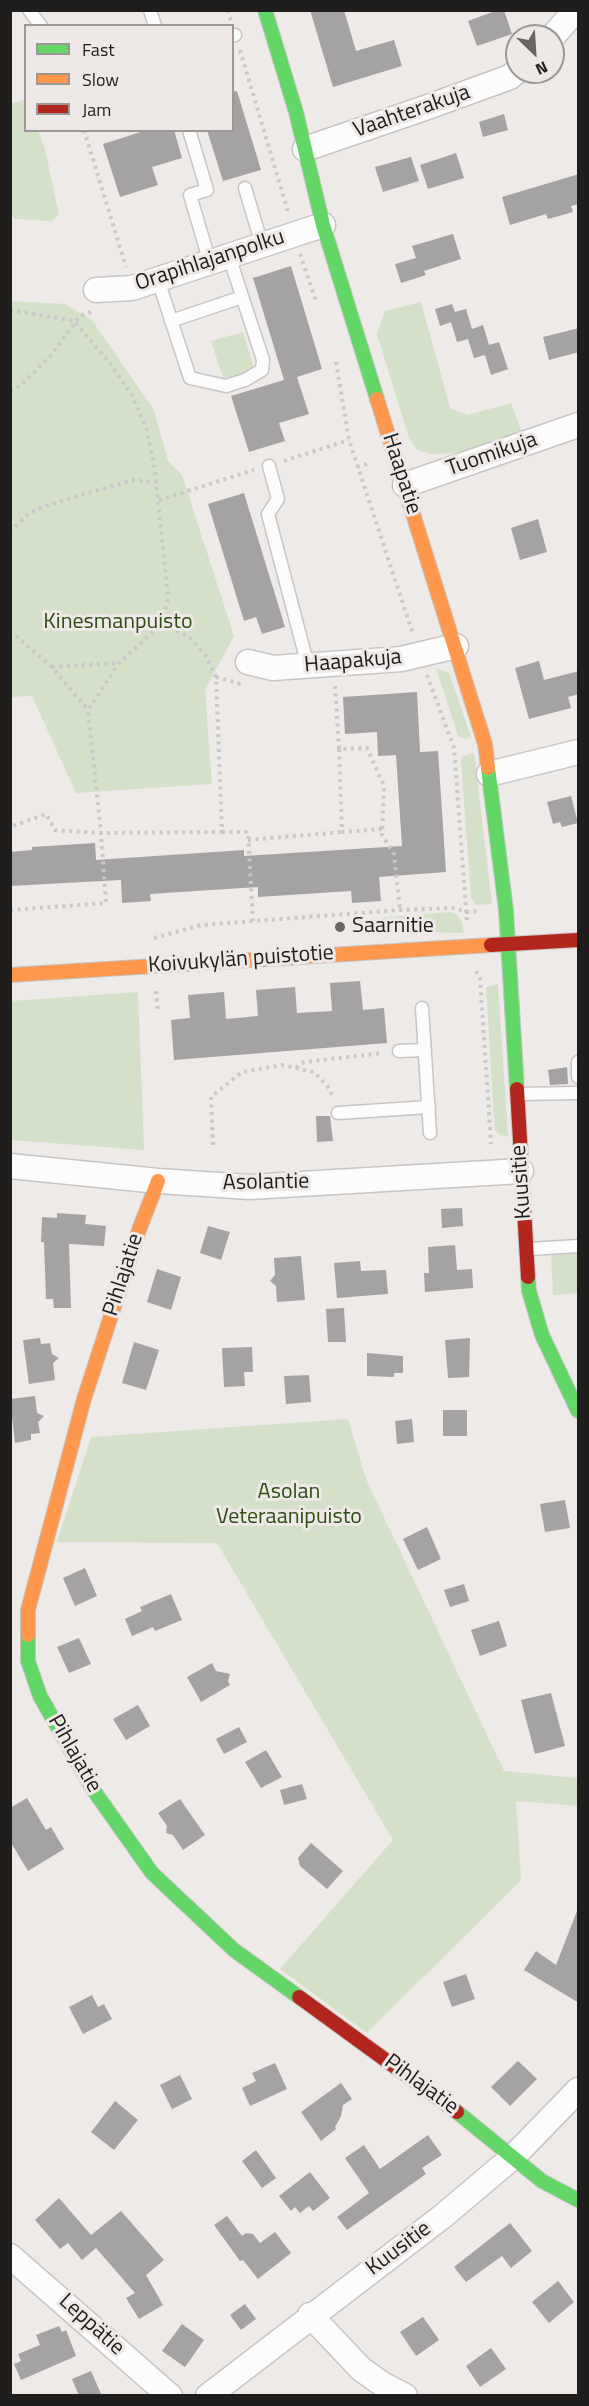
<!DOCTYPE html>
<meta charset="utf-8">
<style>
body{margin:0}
#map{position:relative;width:589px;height:2406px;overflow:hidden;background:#edeae8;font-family:"Titillium Web",sans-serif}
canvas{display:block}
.frame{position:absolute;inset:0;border:12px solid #201e1d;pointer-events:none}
.legend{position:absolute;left:24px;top:24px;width:210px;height:108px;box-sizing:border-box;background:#eee9e7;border:2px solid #9c9896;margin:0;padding:8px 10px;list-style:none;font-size:18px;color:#201e1d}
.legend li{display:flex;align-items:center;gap:12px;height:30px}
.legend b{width:30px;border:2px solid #9c9896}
.north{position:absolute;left:505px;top:24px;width:60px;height:60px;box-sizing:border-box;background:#eee9e7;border:2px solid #9c9896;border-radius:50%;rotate:155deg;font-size:16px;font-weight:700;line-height:24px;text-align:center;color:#201e1d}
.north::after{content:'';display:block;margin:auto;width:21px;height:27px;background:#686564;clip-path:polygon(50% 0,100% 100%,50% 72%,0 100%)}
</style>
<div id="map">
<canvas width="589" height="2406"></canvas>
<div class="frame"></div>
<ul class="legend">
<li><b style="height:8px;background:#63d668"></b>Fast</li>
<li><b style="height:8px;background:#ff974d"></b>Slow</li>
<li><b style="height:8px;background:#b3261e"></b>Jam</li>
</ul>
<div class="north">N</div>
</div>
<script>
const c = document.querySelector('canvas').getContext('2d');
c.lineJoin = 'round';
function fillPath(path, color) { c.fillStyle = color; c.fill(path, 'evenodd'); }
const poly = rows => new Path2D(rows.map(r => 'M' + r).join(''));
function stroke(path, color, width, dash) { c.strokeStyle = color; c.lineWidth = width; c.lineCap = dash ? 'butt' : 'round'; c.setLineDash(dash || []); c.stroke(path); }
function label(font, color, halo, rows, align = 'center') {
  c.font = font + ' "Titillium Web",sans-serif'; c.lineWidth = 6; c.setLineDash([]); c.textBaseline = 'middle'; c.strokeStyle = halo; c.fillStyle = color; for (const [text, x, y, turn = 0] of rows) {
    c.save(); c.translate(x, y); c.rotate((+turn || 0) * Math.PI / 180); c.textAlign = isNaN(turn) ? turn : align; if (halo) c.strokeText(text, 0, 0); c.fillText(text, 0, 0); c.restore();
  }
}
fillPath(poly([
 [25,99,26,130,38,131,45,149,59,215,51,221,15,219,11,214,11,104],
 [10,301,65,304,92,320,154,410,168,461,182,475,234,636,205,690,212,784,76,793,32,696,11,697],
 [421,302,450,408,468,415,511,403,522,433,457,453,429,454,416,449,409,438,377,334,385,311],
 [243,332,255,372,223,378,211,341],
 [436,668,449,673,471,737,465,739,458,736],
 [474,753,492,904,476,905,471,898,461,760,463,756],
 [450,912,456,914,461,920,464,933,384,931,383,918,386,917],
 [498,984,508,1136,500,1135,495,1131,486,987],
 [138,992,144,1150,11,1140,11,1001],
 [578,1250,578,1293,553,1295,551,1252],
 [348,1419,366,1479,504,1771,578,1778,578,1806,516,1801,521,1880,367,2033,280,1969,393,1840,217,1543,57,1542,91,1437]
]), '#d4e1c8');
fillPath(poly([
 [310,10,344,10,356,51,394,40,402,66,333,87],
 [498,10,504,10,512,34,477,46,468,21],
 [237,91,261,170,223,181,207,130,232,130,232,92],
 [504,114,508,130,483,137,479,122],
 [147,130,174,130,182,158,152,167,158,185,120,197,103,144],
 [456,153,464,178,428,189,420,165],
 [411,157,419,181,383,192,375,167],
 [579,174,579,204,571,206,573,212,548,219,546,214,510,225,502,197],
 [453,234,461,259,424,271,426,275,401,283,395,264,416,258,412,246],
 [291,266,322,369,297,377,309,414,279,423,285,441,249,452,231,396,284,380,253,278],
 [452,304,455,312,466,309,472,329,483,325,489,345,499,342,508,369,491,375,485,355,474,358,468,339,457,342,451,322,440,326,435,309],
 [579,328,579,352,549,360,543,337],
 [244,493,285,627,262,634,256,617,244,621,208,504],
 [538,519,547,552,520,560,511,528],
 [539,661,544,680,579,671,579,694,568,697,571,708,529,719,515,668],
 [417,692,420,752,438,751,446,872,379,877,381,901,352,903,351,891,258,897,258,887,150,894,151,901,122,903,121,880,10,886,10,852,32,850,32,847,95,843,96,860,244,850,244,856,402,846,396,755,378,756,377,732,345,734,343,697],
 [571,796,578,823,562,827,560,822,553,824,547,802],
 [360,981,363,1010,384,1008,387,1043,174,1060,171,1020,190,1018,188,995,224,992,226,1019,258,1016,256,990,295,987,297,1013,332,1011,330,983],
 [567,1067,568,1084,550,1085,548,1070],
 [316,1116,330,1116,333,1141,317,1142],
 [462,1208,463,1226,442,1228,441,1209],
 [57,1213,86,1215,85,1224,106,1226,104,1246,69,1244,71,1308,54,1308,53,1299,46,1299,44,1242,41,1242,42,1217,57,1218],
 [208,1226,230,1232,221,1260,200,1253],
 [455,1245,457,1270,472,1269,473,1288,425,1292,424,1273,429,1273,428,1247],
 [301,1256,305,1300,277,1302,276,1286,270,1281,275,1275,274,1258],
 [360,1261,361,1271,386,1270,388,1294,337,1298,334,1263],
 [157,1269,181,1277,171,1310,147,1302],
 [344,1308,346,1342,328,1342,326,1309],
 [40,1338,41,1344,50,1343,52,1354,59,1358,53,1363,55,1380,29,1384,23,1340],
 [470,1338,469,1377,448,1378,445,1340],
 [134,1342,159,1350,146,1390,122,1383],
 [252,1347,253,1372,244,1372,245,1386,224,1387,222,1348],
 [367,1353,403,1356,403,1373,394,1373,394,1377,367,1376],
 [309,1375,311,1402,286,1404,284,1376],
 [35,1396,37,1413,44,1416,38,1422,40,1433,31,1434,31,1440,15,1443,10,1399],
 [443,1410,467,1410,467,1436,443,1436],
 [412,1419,414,1442,397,1444,395,1421],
 [565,1500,570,1528,545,1532,540,1504],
 [427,1527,441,1559,418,1570,403,1539],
 [85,1568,97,1596,75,1606,63,1578],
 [464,1584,469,1601,450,1607,444,1590],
 [171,1594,182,1620,155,1631,153,1627,132,1636,125,1619,142,1611,140,1607],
 [499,1621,507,1646,480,1656,471,1630],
 [79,1638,91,1664,69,1673,57,1647],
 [212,1663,216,1671,230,1674,228,1681,230,1685,201,1702,187,1677],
 [551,1693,565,1746,535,1754,521,1700],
 [138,1705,150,1726,126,1740,113,1719],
 [239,1727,247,1742,224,1754,216,1739],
 [266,1750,282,1777,261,1788,245,1762],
 [302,1784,307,1799,284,1805,280,1790],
 [27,1798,46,1830,51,1827,64,1849,28,1871,10,1841,10,1808],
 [180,1799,205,1835,183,1850,173,1835,166,1833,167,1826,158,1813],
 [311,1843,343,1871,327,1889,300,1866,298,1858],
 [577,1911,579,1911,579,2003,524,1970,536,1951,556,1965],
 [466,1974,475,1999,452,2007,443,1982],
 [92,1995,98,2007,104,2004,112,2019,83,2034,69,2007],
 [518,2061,537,2079,510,2106,491,2087],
 [275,2063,287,2089,250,2106,242,2088,256,2081,252,2073],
 [180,2075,192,2099,172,2109,160,2085],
 [341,2083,352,2099,343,2105,341,2116,335,2127,336,2129,321,2141,301,2112],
 [115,2101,138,2120,114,2150,91,2132],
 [428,2135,442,2155,422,2168,426,2174,347,2230,337,2217,369,2193,345,2158,364,2145,380,2169],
 [256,2150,276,2178,262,2188,242,2161],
 [310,2172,330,2198,313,2211,309,2206,300,2213,295,2207,291,2211,279,2196],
 [59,2198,91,2235,121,2211,164,2260,146,2275,163,2305,139,2319,126,2298,135,2293,96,2248,82,2260,68,2243,60,2249,35,2220],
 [227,2216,242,2236,246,2233,253,2234,260,2243,275,2232,291,2253,258,2279,243,2260,240,2261,214,2225],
 [510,2223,532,2251,511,2268,502,2256,466,2282,454,2267],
 [558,2281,574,2302,549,2323,532,2302],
 [245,2304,256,2319,241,2330,230,2315],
 [423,2317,439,2340,416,2356,400,2332],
 [182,2324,204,2340,185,2367,162,2351],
 [59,2326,62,2332,66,2330,76,2356,21,2380,14,2364,21,2361,18,2354,40,2345,36,2335],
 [491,2348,506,2369,480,2387,466,2366],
 [91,2371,102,2396,79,2396,72,2379]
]), '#a4a2a2');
const lane = poly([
 [29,10,41,26],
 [150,10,155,26],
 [232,36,235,35],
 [189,130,207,190,190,195,210,263],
 [245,188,262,245],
 [158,280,190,378,226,386,245,380,262,370,263,360,229,256],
 [171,321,242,297],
 [269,466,278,499,268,514,308,666],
 [422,1008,430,1133],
 [399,1051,425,1050],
 [578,1062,578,1077],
 [520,1094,578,1093],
 [338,1113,429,1107],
 [529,1249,578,1246]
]);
const street = poly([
 [553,36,576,10],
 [305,149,425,108,510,77,517,71],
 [96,290,132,288,323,225],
 [405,485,578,425],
 [248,662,273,668,401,659,456,646],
 [489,774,578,752],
 [10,1166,158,1181,250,1187,521,1171],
 [10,2256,170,2396],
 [310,2315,361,2369,382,2384,405,2396],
 [208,2396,443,2216,514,2156,578,2090]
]);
const fast = poly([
 [265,10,296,112,323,225,377,399],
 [488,768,506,910,517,1089],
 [528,1277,529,1291,542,1335,578,1411],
 [28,1635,28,1661,40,1696,94,1791,152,1873,234,1950,299,1997],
 [457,2112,542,2181,578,2200]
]);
const slow = poly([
 [377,399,485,744,488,768],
 [10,975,491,945],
 [28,1635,28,1610,84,1399,139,1230,158,1181]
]);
const jam = poly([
 [491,945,578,940],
 [517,1089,528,1277],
 [299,1997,457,2112]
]);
stroke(lane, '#c7c5c4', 15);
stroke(street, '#c7c5c4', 27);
stroke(fast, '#c7c5c4', 16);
stroke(slow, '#c7c5c4', 16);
stroke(jam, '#c7c5c4', 16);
stroke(poly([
 [228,10,231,21],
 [240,50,289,215],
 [84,130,126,267],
 [300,254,316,301],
 [10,310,74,321,109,362,131,394,147,430,155,472,168,597,162,624,119,663,88,710,101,833,55,830,46,814,10,827],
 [336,362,349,440,413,634],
 [10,391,20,386,51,355,80,316,91,312],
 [284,461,349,440],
 [357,467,371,463],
 [159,500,254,470],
 [10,532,29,513,45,506,132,480,157,482],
 [10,631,52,667,88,710],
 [52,667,119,663],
 [427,675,454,748,467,921],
 [216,677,241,684],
 [335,686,339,749,367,748,384,786,382,835,394,854,400,910],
 [339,749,342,832,383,829],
 [222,832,248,832,253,921],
 [248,840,342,832],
 [10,910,106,903,101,833,222,832,216,677,206,656,188,636,162,624],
 [154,938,201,925,400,910,454,908,466,912,479,911],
 [476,971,480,978,491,1144],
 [156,991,158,1012],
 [296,1068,304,1062,383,1053],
 [213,1145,211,1097,242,1072,282,1065,314,1072,329,1088,333,1098]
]), '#c8c8c7', 4, [3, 4.5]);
stroke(lane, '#fcfcfc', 12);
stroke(street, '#fcfcfc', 24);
stroke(fast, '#63d668', 14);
stroke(slow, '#ff974d', 14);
stroke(jam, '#b3261e', 14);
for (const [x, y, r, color] of [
 [340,927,6,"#686564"]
]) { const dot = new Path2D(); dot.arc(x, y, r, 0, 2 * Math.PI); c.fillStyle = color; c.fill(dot); stroke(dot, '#eee9e7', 2); }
label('22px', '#201e1d', '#eee9e7', [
 ["Vaahterakuja",412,112,-19],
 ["Orapihlajanpolku",210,261,-18],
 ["Tuomikuja",492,455,-19],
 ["Haapatie",401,474,72],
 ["Haapakuja",353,662,-5],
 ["Koivukylän puistotie",241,960,-4],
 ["Kuusitie",522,1182,-94],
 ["Asolantie",266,1183,-1],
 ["Pihlajatie",124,1275,-72],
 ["Pihlajatie",74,1754,60],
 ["Pihlajatie",421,2085,36],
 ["Kuusitie",399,2249,-37],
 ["Leppätie",91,2325,42]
]);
label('22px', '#2f4e12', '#eee9e7', [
 ["Kinesmanpuisto",118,623],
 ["Asolan",289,1493],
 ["Veteraanipuisto",289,1518]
]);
label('22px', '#201e1d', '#eee9e7', [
 ["Saarnitie",352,927]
], 'left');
</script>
